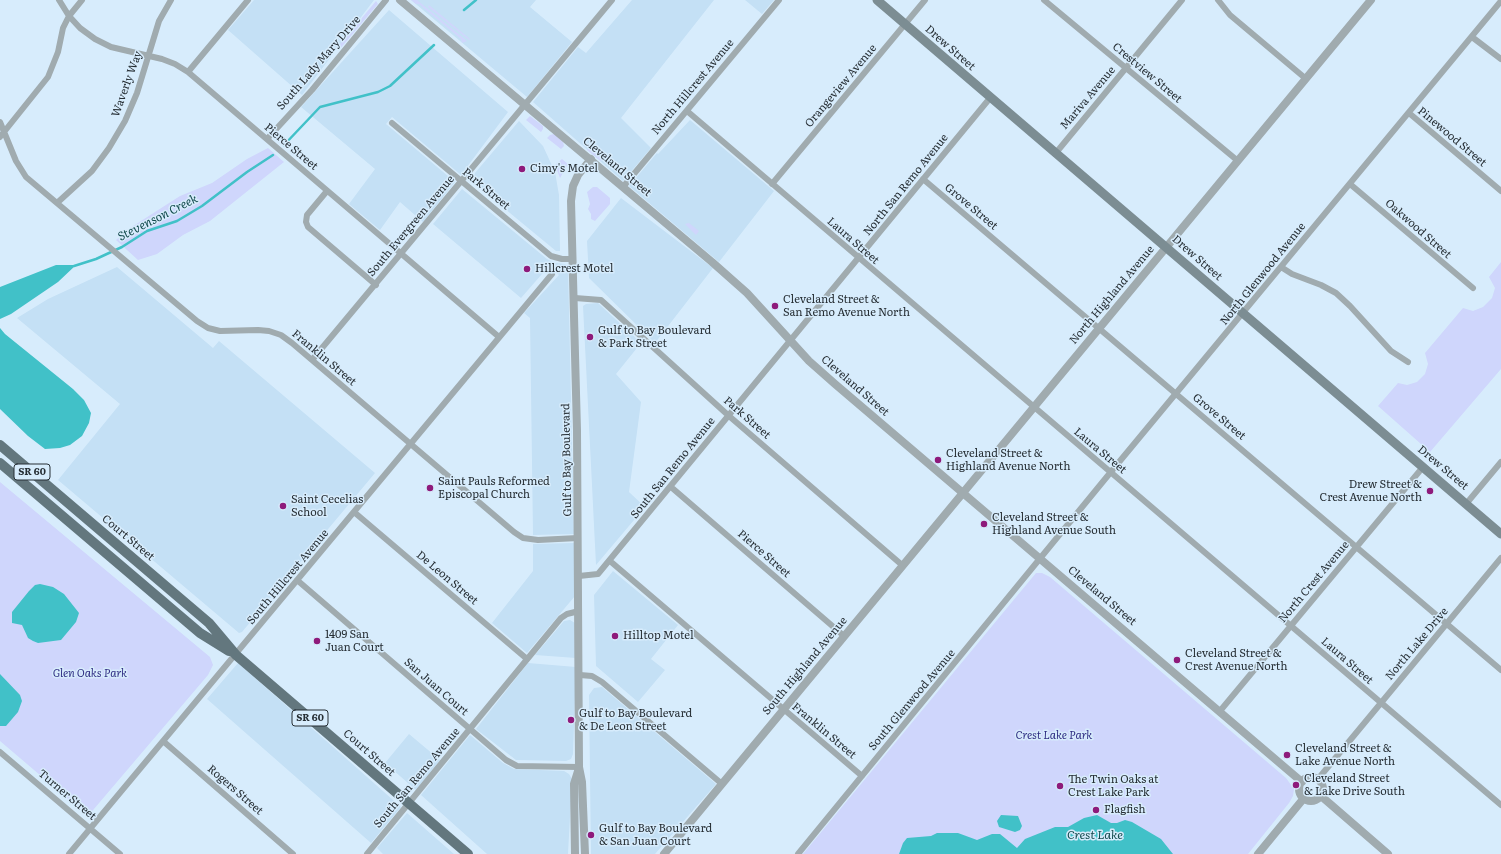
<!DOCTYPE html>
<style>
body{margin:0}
canvas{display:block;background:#d7ecfc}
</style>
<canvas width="1501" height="854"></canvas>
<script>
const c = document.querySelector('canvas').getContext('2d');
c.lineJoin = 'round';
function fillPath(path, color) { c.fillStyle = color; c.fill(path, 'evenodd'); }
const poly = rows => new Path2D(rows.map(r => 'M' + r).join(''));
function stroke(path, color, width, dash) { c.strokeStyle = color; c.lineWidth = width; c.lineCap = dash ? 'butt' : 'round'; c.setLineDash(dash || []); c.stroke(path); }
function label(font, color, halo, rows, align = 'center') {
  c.font = font + ' Literata,serif'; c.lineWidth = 3; c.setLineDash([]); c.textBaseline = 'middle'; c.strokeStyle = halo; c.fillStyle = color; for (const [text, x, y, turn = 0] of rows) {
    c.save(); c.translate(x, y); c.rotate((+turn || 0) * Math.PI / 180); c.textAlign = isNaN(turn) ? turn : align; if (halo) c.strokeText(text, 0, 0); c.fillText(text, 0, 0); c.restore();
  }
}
fillPath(poly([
 [254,0,374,0,302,95,228,30],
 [411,0,536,0,530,7,572,42,527,97],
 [632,0,714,0,621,118,651,148,623,181,533,102,578,47,586,53],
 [745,0,774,0,762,14],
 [389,10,508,112,461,175,392,117,386,124,455,182,423,222,400,202,380,230,349,204,375,169,301,107],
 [690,120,774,191,719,262,629,186,657,153,658,154],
 [519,121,543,146,555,172,559,195,560,251,556,251,476,185,472,179,475,173],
 [462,189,547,259,555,263,565,264,568,267,574,534,533,535,530,318,524,313,559,275,549,266,521,298,433,224],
 [621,198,713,268,655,343,589,278,587,241],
 [117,267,213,348,219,341,375,473,242,632,239,633,58,480,120,404,17,318,48,299],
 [598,303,641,343,616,374,641,402,629,492,645,507,596,565,583,306,586,304],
 [574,543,575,596,527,653,492,623,533,571,533,544],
 [613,571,678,625,651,659,665,670,638,702,596,666,594,595],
 [570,620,575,623,576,658,535,655,564,621],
 [238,663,401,807,371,843,207,699],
 [528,663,576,667,573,754,571,759,566,761,516,760,476,729],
 [602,687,716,784,655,854,591,854,589,695,594,688],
 [409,734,440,760,416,790,385,763],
 [470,735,503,763,514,769,564,771,569,774,572,779,568,854,487,854,421,795],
 [407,813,454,854,383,854,377,848]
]), '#c4e0f5');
fillPath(poly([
 [411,0,417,0,467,41,462,43,461,39,419,4,416,4],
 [376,1,378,4,339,50,336,49],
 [429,5,470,39,469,40,428,7],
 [530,116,543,126,543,129,541,132,526,120],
 [554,134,563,142,564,146,561,149,547,138,550,135],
 [590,147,604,158,601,161,587,150],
 [268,148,284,162,210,221,183,235,157,254,138,260,116,240,130,228,180,196,212,183,247,159],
 [562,159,568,164,560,178,555,165],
 [593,187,597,187,610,198,610,204,595,221,591,219,591,214,588,209,590,204,587,192],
 [689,223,699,231,696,235,685,224],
 [1501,262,1501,369,1430,452,1378,406,1398,383,1407,385,1417,382,1425,374,1428,364,1425,353,1463,308,1473,311,1483,307,1492,298,1495,288,1489,277],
 [0,482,210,657,213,665,208,675,88,816,0,741],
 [1036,573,1042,573,1050,577,1286,778,1294,789,1293,796,1289,803,1248,854,803,854]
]), '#cfd6fc');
fillPath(poly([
 [56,265,76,265,58,282,11,314,0,319,0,287],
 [0,328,5,334,73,389,84,400,91,413,89,423,82,436,70,445,60,448,45,449,28,436,0,409],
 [40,584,53,587,64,594,79,613,76,622,61,640,38,643,33,641,28,638,22,625,12,623,12,612,29,591,35,585],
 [0,674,20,695,22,701,18,712,6,726,0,726],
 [1001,815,1018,816,1022,826,1020,830,1015,832,999,827,997,821],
 [1097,815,1111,823,1117,823,1125,820,1132,822,1161,839,1173,854,899,854,903,843,907,838,931,836,937,833,958,833,977,840,992,834,1000,834,1017,848,1025,839,1055,827,1068,827,1084,818]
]), '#41c1c8');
stroke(poly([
 [464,10,476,0],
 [284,145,320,107,378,92,390,86,434,45],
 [74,266,96,259,122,247,147,231,177,221,202,206,247,172,273,155]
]), '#41c1c8', 2.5);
stroke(poly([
 [59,0,69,16,80,28,95,39,111,47,162,59,175,64,188,72,499,337],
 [1044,0,1238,161],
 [1218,0,1230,15,1305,78],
 [1472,37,1501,59],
 [188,72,248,0],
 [687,111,1501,805],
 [1409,113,1501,191],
 [0,122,16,161,26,177,197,321,208,328,220,331,258,330,269,331,281,335,292,343,514,532,523,538,538,540,578,538],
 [392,123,551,256,562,259,573,259],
 [0,137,48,77,58,52,63,28,69,16,82,0],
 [267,139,312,90,386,0],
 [1055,154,1182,0],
 [923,179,1501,670],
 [772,184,925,0],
 [1350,184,1473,288],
 [623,187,779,0],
 [327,191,307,215,306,222,308,227,376,285],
 [57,203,92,171,109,148,125,121,137,93,159,21,171,0],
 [1281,267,1292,274,1321,285,1336,293,1350,306,1391,351,1408,362],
 [575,298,601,300,729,416,902,565],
 [312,360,612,0],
 [671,487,844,636],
 [1466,504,1501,462],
 [354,512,527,659],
 [610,561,862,776],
 [579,576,598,574,990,98],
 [297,580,506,760,517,766,579,767],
 [580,675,592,676,602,682,722,784],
 [1220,711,1423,467],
 [163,741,293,854],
 [0,752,120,854],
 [1318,779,1501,558],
 [69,854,552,274],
 [367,854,561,618,567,614,579,611],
 [798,854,1110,473,1501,1]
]), '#a0abaf', 6);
stroke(poly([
 [400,0,712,262,747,293,809,361,835,384,1302,782],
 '1299 789a12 12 0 1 1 24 0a12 12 0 1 1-24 0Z',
 [1321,796,1388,854],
 [575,854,574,784,579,768],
 [585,854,582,782,579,767,577,431,571,201,573,186,578,175,591,159],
 [664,854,1371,0],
 [1258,854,1304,798]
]), '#a0abaf', 8);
stroke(poly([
 [877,0,1501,534]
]), '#7c8d93', 9);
stroke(poly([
 [0,445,209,623,236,655,468,854],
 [0,463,200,633,229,651]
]), '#63777e', 10);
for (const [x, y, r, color] of [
 [522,169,4,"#8e1a7b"],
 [527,269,4,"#8e1a7b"],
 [775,306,4,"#8e1a7b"],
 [590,337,4,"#8e1a7b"],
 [938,460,4,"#8e1a7b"],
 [430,488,4,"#8e1a7b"],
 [1430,491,4,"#8e1a7b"],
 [283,506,4,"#8e1a7b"],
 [984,524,4,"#8e1a7b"],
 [615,636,4,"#8e1a7b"],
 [317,641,4,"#8e1a7b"],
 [1177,660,4,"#8e1a7b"],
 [571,720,4,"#8e1a7b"],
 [1287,755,4,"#8e1a7b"],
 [1296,785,4,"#8e1a7b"],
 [1060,786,4,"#8e1a7b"],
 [1096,810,4,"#8e1a7b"],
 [591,835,4,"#8e1a7b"]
]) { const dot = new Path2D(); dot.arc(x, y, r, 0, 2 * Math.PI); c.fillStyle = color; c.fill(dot); stroke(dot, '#d7ecfc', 1.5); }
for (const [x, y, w] of [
 [32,472,36],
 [310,718,36]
]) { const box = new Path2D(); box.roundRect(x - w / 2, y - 8, w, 16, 3); c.fillStyle = '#d7ecfc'; c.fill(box); stroke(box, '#262e34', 1); }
label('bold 10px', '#262e34', null, [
 ["SR 60",32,472],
 ["SR 60",310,718]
]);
label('11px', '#262e34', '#d7ecfc', [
 ["Drew Street",950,48,41],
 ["South Lady Mary Drive",319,63,-49],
 ["Crestview Street",1147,73,40],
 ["Waverly Way",127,84,-70],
 ["Orangeview Avenue",841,86,-50],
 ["North Hillcrest Avenue",693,87,-50],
 ["Mariva Avenue",1088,98,-50],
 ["Pinewood Street",1452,137,40],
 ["Pierce Street",291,147,40],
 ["Cleveland Street",617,167,40],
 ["North San Remo Avenue",906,185,-51],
 ["Park Street",486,189,40],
 ["Grove Street",971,207,40],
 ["South Evergreen Avenue",411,226,-50],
 ["Oakwood Street",1418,229,41],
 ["Laura Street",853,241,41],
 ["Drew Street",1197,258,41],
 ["North Glenwood Avenue",1263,274,-51],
 ["North Highland Avenue",1112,295,-50],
 ["Franklin Street",324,358,40],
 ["Cleveland Street",855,386,41],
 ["Grove Street",1219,417,40],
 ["Park Street",747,418,41],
 ["Laura Street",1100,451,40],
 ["Gulf to Bay Boulevard",567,460,-91],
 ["South San Remo Avenue",673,468,-51],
 ["Drew Street",1443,468,40],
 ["Court Street",128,538,40],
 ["Pierce Street",764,554,41],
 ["South Hillcrest Avenue",288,577,-50],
 ["De Leon Street",447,578,40],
 ["North Crest Avenue",1314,582,-50],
 ["Cleveland Street",1102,596,40],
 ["North Lake Drive",1417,644,-50],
 ["Laura Street",1347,661,41],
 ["South Highland Avenue",805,666,-50],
 ["San Juan Court",436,687,41],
 ["South Glenwood Avenue",912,700,-50],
 ["Franklin Street",824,731,40],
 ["Court Street",369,753,41],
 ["South San Remo Avenue",417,778,-50],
 ["Rogers Street",235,790,41],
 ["Turner Street",67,795,40]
]);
label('11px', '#262e34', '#d7ecfc', [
 ["Cimy's Motel",530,169],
 ["Hillcrest Motel",535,269],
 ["Cleveland Street &",783,300],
 ["San Remo Avenue North",783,313],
 ["Gulf to Bay Boulevard",598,331],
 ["& Park Street",598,344],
 ["Cleveland Street &",946,454],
 ["Highland Avenue North",946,467],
 ["Saint Pauls Reformed",438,482],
 ["Episcopal Church",438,495],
 ["Drew Street &",1422,485,"right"],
 ["Crest Avenue North",1422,498,"right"],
 ["Saint Cecelias",291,500],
 ["School",291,513],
 ["Cleveland Street &",992,518],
 ["Highland Avenue South",992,531],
 ["1409 San",325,635],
 ["Juan Court",325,648],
 ["Hilltop Motel",623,636],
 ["Cleveland Street &",1185,654],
 ["Crest Avenue North",1185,667],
 ["Gulf to Bay Boulevard",579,714],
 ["& De Leon Street",579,727],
 ["Cleveland Street &",1295,749],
 ["Lake Avenue North",1295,762],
 ["Cleveland Street",1304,779],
 ["& Lake Drive South",1304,792],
 ["The Twin Oaks at",1068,780],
 ["Crest Lake Park",1068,793],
 ["Flagfish",1104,810],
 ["Gulf to Bay Boulevard",599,829],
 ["& San Juan Court",599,842]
], 'left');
label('italic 11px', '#2f2d83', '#d7ecfc', [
 ["Glen Oaks Park",90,674],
 ["Crest Lake Park",1054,736]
]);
label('italic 12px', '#134a4d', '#d7ecfc', [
 ["Stevenson Creek",158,218,-27],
 ["Crest Lake",1095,835]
]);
</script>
